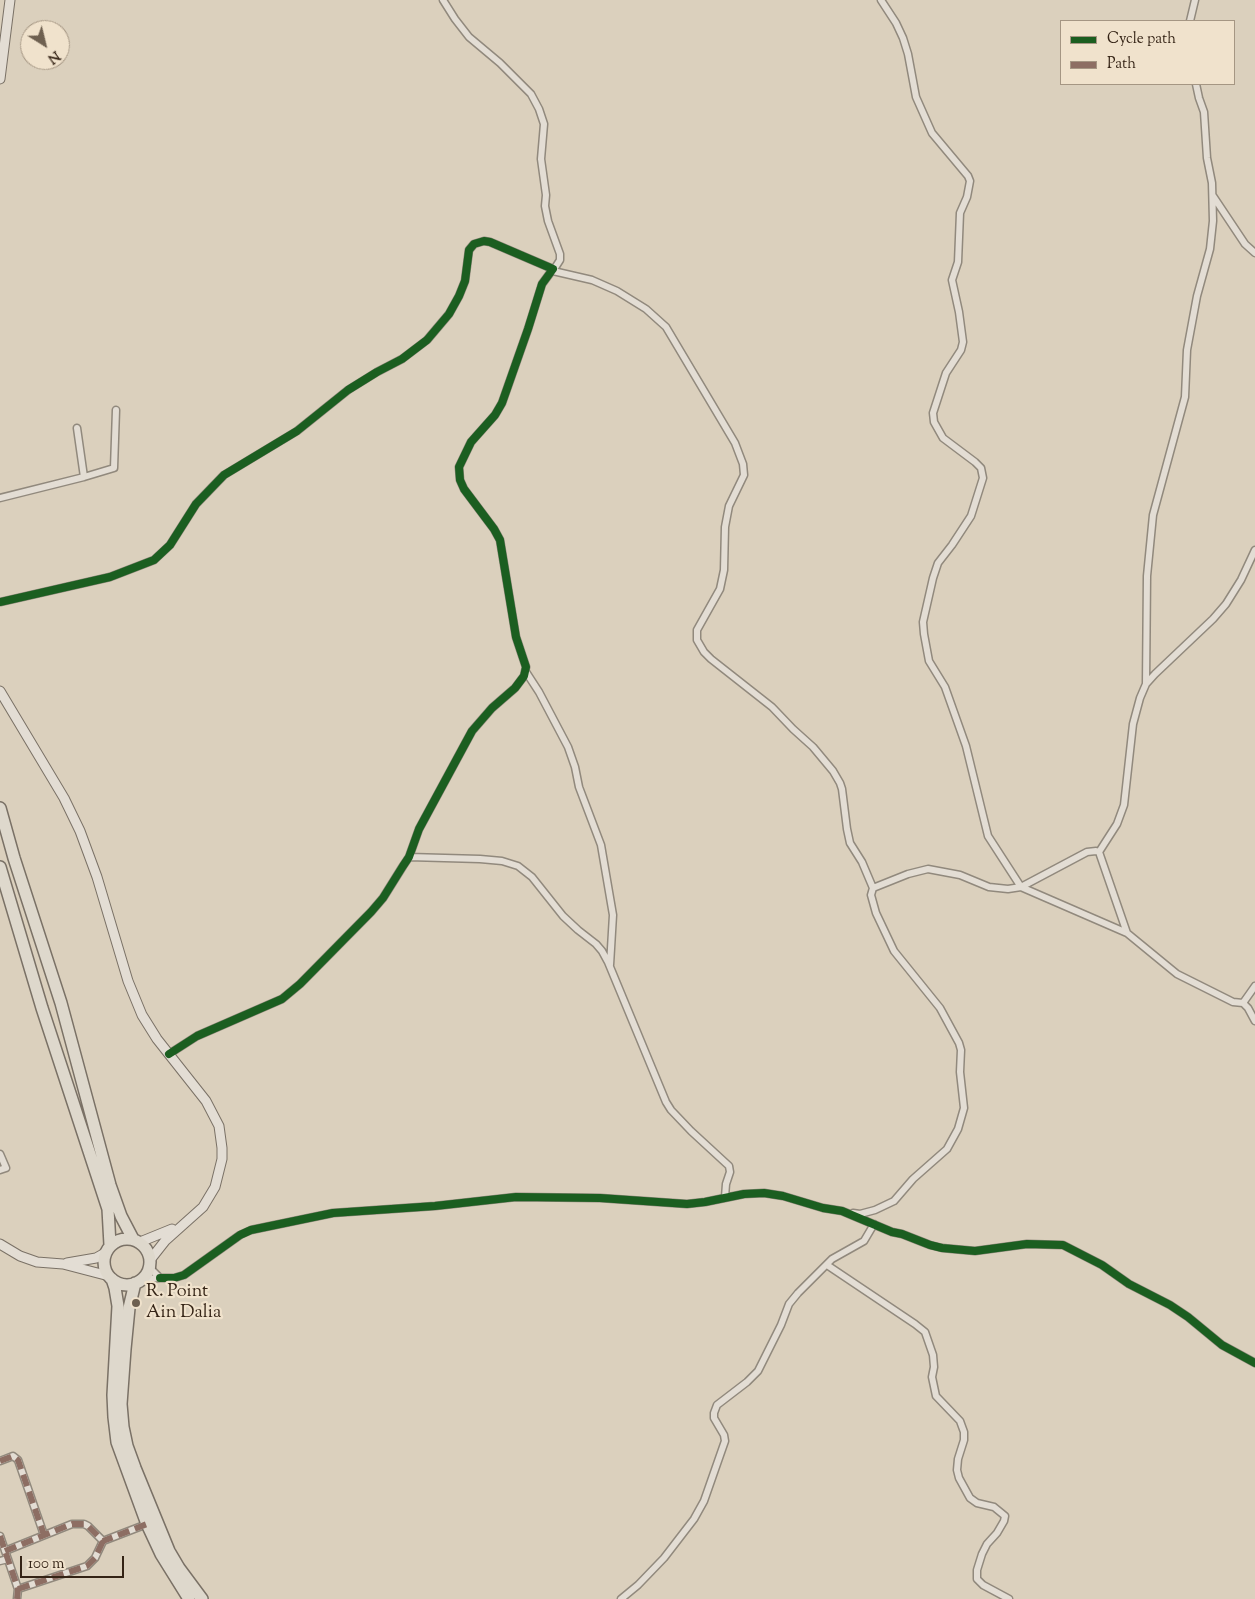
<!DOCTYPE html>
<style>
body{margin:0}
#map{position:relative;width:1255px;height:1599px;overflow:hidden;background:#dbd0bd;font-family:"Sorts Mill Goudy",serif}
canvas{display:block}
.legend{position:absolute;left:1060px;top:20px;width:175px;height:65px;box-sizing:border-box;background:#f0e2cc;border:1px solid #a59683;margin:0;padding:6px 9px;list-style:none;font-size:15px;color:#342315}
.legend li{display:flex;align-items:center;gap:10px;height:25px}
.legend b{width:25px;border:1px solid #a59683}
.north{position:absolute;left:20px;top:20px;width:50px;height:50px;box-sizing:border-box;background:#f0e2cc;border:1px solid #a59683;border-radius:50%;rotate:144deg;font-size:14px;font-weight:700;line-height:20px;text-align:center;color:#342315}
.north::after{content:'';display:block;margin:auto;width:18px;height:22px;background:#6e6050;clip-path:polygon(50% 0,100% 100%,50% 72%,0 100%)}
.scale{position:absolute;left:20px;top:1556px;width:104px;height:22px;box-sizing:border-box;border:2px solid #342315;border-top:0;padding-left:6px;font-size:15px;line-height:18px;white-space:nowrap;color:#342315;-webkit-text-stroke:4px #f0e2cc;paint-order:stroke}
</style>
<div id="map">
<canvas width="1255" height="1599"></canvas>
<ul class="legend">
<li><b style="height:6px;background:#1b5e20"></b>Cycle path</li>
<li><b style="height:6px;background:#8d6e63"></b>Path</li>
</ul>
<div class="north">N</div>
<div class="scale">100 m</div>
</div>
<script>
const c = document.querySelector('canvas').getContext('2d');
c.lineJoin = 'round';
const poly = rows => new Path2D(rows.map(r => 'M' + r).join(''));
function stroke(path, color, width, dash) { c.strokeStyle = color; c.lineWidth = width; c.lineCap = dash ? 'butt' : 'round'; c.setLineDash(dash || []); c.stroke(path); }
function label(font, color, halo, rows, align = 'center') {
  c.font = font + ' "Sorts Mill Goudy",serif'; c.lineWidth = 4.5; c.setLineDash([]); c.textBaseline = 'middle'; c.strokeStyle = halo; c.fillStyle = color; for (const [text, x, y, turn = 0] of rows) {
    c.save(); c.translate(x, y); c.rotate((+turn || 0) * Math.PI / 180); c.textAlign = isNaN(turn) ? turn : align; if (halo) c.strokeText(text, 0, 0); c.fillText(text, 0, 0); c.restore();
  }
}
const street = poly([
 [443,0,455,19,469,37,500,63,531,94,539,109,544,124,541,159,546,195,545,206,548,221,560,254,560,260,553,271,592,280,617,291,646,309,666,327,735,443,743,464,744,475,729,506,725,527,724,570,720,589,697,630,697,640,704,652,711,659,772,707,793,729,813,747,833,771,840,783,842,789,847,829,850,843,862,862,873,888],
 [881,0,896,23,903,38,908,54,916,97,932,133,968,176,970,181,967,197,960,213,958,262,952,280,959,312,963,342,961,350,946,373,933,413,934,422,943,438,975,462,981,468,983,478,971,516,952,545,938,563,933,578,923,622,924,634,929,661,945,687,966,746,988,836,1021,887,1127,933],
 [1190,21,1195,0],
 [1213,196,1245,244,1255,253],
 [77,428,84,477],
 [0,498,84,477,114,468,116,410],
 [0,602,110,577,154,560,170,545,196,504,224,475,297,431,348,390,377,372,402,359,427,340,449,314,459,296,465,281,469,250,474,244,484,241,490,242,553,269,542,284,528,329,502,403,495,415,471,442,459,467,460,480,464,489,494,529,500,540,516,637,526,667,524,676,515,688,492,708,472,731,419,829,409,857,403,866,383,898,371,912,300,984,282,999,197,1036,169,1054],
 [526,672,539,692,568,747,575,767,579,787,601,845,613,915,610,965],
 [1146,684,1147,576,1153,515,1185,397,1187,350,1197,296,1210,249,1213,221,1212,183,1207,158,1204,112,1199,98,1196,84],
 [1099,852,1117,824,1124,805,1133,724,1140,698,1146,684,1155,674,1213,619,1226,604,1241,580,1255,550],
 [409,857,480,859,502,861,518,866,532,877,563,916,578,930,596,944,602,951,608,962,666,1102,671,1110,691,1131,729,1166,730,1172,726,1184,725,1197],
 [1243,1003,1255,986],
 [0,1154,6,1168,0,1170],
 [853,1213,860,1214,875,1210,894,1201,913,1179,947,1149,958,1129,964,1108,960,1072,961,1050,959,1043,940,1008,894,951,876,913,871,895,873,888,908,874,928,869,960,875,989,887,1008,889,1021,887,1087,852,1096,851,1099,852,1127,933,1177,974,1233,1002,1243,1003,1248,1008,1255,1021],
 [827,1265,915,1324,925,1332,933,1355,934,1367,932,1377,936,1396,960,1421,964,1432,964,1440,958,1459,957,1470,959,1478,970,1498,977,1503,994,1507,1005,1516,1004,1521,997,1533,987,1544,982,1554,977,1570,977,1579,983,1585,1009,1599],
 [160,1278,174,1278,184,1275,240,1235,251,1230,333,1213,435,1206,516,1197,600,1198,687,1204,705,1202,744,1194,764,1193,783,1196,823,1208,842,1211,892,1232,902,1234,930,1245,942,1248,975,1251,1027,1244,1063,1245,1102,1265,1129,1284,1170,1305,1188,1317,1222,1345,1255,1363],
 [141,1279,160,1278,149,1267],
 [0,1461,13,1456,18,1460,44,1535],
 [0,1536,18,1589,17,1599],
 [5,1551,72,1524,84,1524,88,1526,103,1541,147,1524],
 [0,1561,8,1559],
 [18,1589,87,1566,95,1558,103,1541],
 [621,1599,638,1585,664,1558,694,1519,704,1501,725,1441,724,1435,714,1418,714,1413,717,1405,747,1382,758,1371,781,1325,789,1304,798,1293,832,1259,864,1241,874,1224]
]);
const secondary = poly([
 [0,79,10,0],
 [0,691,64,798,80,831,97,877,128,981,142,1015,157,1039,206,1101,219,1126,222,1148,222,1159,215,1187,203,1207,165,1241,150,1260],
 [140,1242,172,1229],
 [0,1244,20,1256,37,1262,63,1264,109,1276],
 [67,1263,96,1258,105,1253]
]);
const highway = poly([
 [0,808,14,858,61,1003,110,1185,121,1216,133,1239],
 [0,867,42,1008,108,1209,110,1245],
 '104 1262a23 23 0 1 1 46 0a23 23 0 1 1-46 0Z',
 [112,1279,115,1288,118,1306,113,1395,114,1417,117,1442,147,1524,161,1554,189,1599],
 [135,1283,129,1308,125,1349,121,1404,123,1427,127,1446,135,1468,169,1551,179,1568,202,1599]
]);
stroke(street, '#91897d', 9);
stroke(secondary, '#7a7166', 11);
stroke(highway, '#7a7166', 14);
stroke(street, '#e3ddd4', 6);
stroke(secondary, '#e3ddd4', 9);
stroke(highway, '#ded8cc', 11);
stroke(poly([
 [0,1461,13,1456,18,1460,44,1535],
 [0,1536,18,1589,17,1599],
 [5,1551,72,1524,84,1524,88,1526,103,1541,147,1524],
 [18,1589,87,1566,95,1558,103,1541]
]), '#8d6e63', 6, [12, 6]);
stroke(poly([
 [0,602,110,577,154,560,170,545,196,504,224,475,297,431,348,390,377,372,402,359,427,340,449,314,459,296,465,281,469,250,474,244,484,241,490,242,553,269,542,284,528,329,502,403,495,415,471,442,459,467,460,480,464,489,494,529,500,540,516,637,526,667,524,676,515,688,492,708,472,731,419,829,409,857,403,866,383,898,371,912,300,984,282,999,197,1036,169,1054],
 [160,1278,174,1278,184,1275,240,1235,251,1230,333,1213,435,1206,516,1197,600,1198,687,1204,705,1202,744,1194,764,1193,783,1196,823,1208,842,1211,892,1232,902,1234,930,1245,942,1248,975,1251,1027,1244,1063,1245,1102,1265,1129,1284,1170,1305,1188,1317,1222,1345,1255,1363]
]), '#1b5e20', 8);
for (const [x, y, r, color] of [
 [136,1303,5,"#6e6050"]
]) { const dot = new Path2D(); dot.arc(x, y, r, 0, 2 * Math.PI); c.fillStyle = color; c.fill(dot); stroke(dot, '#f0e2cc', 2); }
label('18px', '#342315', '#f0e2cc', [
 ["R. Point",146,1293],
 ["Ain Dalia",146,1314]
], 'left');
</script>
